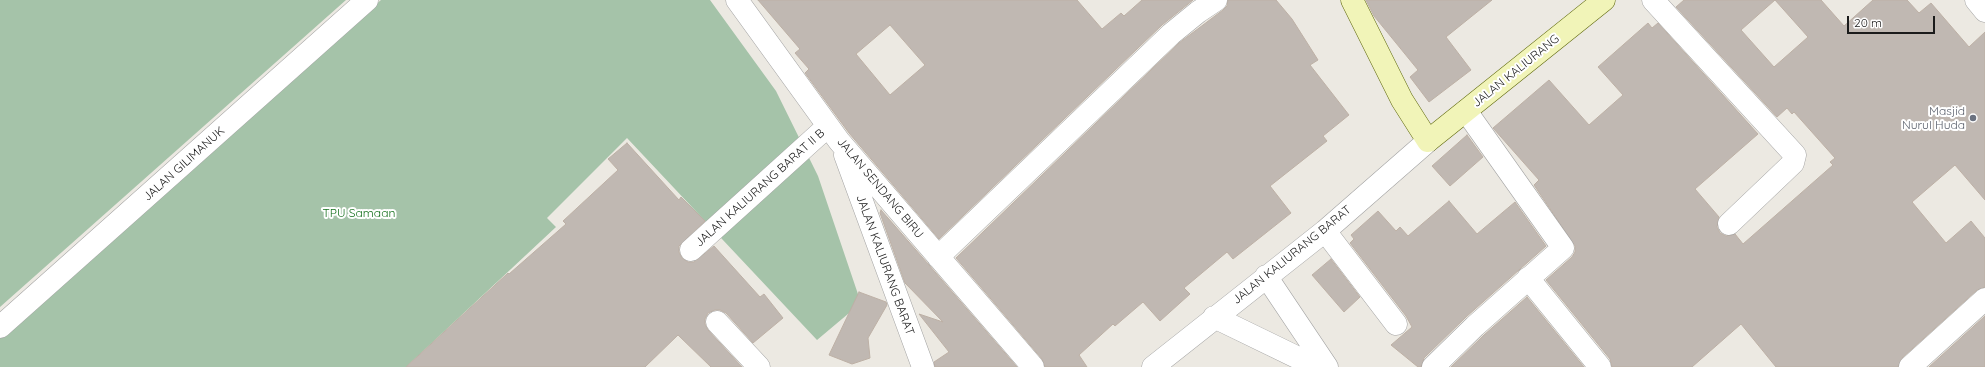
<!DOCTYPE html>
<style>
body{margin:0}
#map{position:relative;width:1985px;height:367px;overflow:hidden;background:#ece9e2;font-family:Quicksand,sans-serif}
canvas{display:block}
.scale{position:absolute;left:1847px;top:16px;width:88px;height:18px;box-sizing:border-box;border:2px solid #1b1b1b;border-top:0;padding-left:5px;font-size:12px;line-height:14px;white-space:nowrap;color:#1b1b1b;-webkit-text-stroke:3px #fff;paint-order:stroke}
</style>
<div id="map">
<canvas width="1985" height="367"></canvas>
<div class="scale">20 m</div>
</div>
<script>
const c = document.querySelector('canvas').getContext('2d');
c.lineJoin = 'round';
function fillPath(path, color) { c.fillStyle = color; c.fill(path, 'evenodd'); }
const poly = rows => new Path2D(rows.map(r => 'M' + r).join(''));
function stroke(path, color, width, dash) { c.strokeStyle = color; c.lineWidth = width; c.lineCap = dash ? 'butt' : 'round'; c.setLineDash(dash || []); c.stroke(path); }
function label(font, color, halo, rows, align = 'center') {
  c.font = font + ' Quicksand,sans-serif'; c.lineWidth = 4; c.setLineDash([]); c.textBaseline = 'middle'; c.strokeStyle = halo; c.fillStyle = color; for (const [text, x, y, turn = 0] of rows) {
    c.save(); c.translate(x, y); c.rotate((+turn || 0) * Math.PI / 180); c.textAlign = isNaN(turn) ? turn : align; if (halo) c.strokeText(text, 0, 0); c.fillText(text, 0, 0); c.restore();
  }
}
fillPath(poly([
 [0,0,346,0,0,307],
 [381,0,710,0,776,91,818,176,861,303,817,340,627,138,547,218,556,227,406,367,0,367,0,337]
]), '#a5c3a9');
const building = poly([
 [758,0,1077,0,1102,29,1121,13,1124,16,1142,0,1193,0,1162,25,939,239,849,133,805,73,809,69,795,53,800,49,758,0],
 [890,25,925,65,890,95,856,54,890,25],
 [1228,0,1276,0,1292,19,1318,60,1310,65,1349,115,1323,136,1327,141,1270,186,1291,213,1233,259,1227,252,1184,288,1190,294,1160,321,1143,302,1115,326,1113,324,1079,355,1087,367,1045,367,1042,359,956,258,1179,43,1223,10,1227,6,1228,0],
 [1366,0,1492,0,1446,37,1471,70,1429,102,1410,77,1418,70,1374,16,1366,0],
 [1684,0,1821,0,1844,26,1873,0,1907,0,1919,13,1931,3,1969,47,1985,32,1985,200,1955,165,1912,202,1946,243,1971,221,1985,238,1985,287,1977,290,1902,358,1898,367,1776,367,1741,324,1692,367,1612,367,1610,359,1546,280,1572,257,1575,252,1575,246,1534,185,1539,180,1493,128,1549,80,1589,125,1623,95,1598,67,1648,23,1652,28,1658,23,1758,134,1695,189,1719,217,1717,227,1720,233,1726,236,1735,234,1743,244,1833,165,1830,162,1835,158,1794,112,1792,114,1787,108,1777,117,1676,7,1684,0],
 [1775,0,1808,37,1774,67,1741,30,1775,0],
 [1467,135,1483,157,1450,186,1432,166,1467,135],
 [627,143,679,200,681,197,705,221,679,246,679,252,682,258,688,262,694,262,714,246,760,297,764,294,783,318,753,343,726,313,720,310,715,310,708,313,705,319,705,324,708,330,742,367,711,367,678,335,645,367,406,367,508,273,509,274,566,224,563,221,618,170,608,159,627,143],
 [1449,201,1477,234,1515,202,1546,246,1466,317,1424,358,1421,367,1418,367,1391,345,1412,327,1406,316,1350,243,1354,239,1351,235,1378,211,1396,231,1400,227,1408,236,1449,201],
 [881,210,929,265,1017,367,935,367,934,362,949,352,919,314,943,322,905,283,880,213,881,210],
 [1331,259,1360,297,1344,312,1312,275,1331,259],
 [859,292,886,302,887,305,868,338,870,358,852,364,829,355,859,292],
 [1527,297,1584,367,1451,367,1484,335,1527,297],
 [1985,316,1985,367,1929,367,1985,316]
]);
fillPath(building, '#c0b8b2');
stroke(building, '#bdb0a5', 1);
const street = poly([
 [737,0,839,141,1033,367],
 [1653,0,1795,155,1793,163,1729,224],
 [1976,0,1985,11],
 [845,155,923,367],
 [1325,231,1396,324],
 [691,250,828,126],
 [938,257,1171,34,1198,12,1216,0],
 [1266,276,1327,367],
 [1528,278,1600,367],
 [1214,317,1317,367],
 [717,322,759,367],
 [0,327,367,0],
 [1153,367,1325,231,1428,141],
 [1433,367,1475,326,1563,248,1466,111],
 [1910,367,1985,299]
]);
const secondary = poly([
 [1352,0,1402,100,1428,141,1604,0]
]);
stroke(street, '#a2a2a2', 23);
stroke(secondary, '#5f690c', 23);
stroke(street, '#fff', 22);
stroke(secondary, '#f1f4b8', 22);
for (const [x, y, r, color] of [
 [1973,118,4,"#6b7280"]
]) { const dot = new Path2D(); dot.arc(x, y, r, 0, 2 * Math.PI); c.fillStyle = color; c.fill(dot); stroke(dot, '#fff', 1.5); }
label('12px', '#1b1b1b', '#fff', [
 ["JALAN KALIURANG",1516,71,-39],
 ["JALAN GILIMANUK",184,164,-42],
 ["JALAN KALIURANG BARAT II B",760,188,-42],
 ["JALAN SENDANG BIRU",880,188,50],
 ["JALAN KALIURANG BARAT",1292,255,-39],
 ["JALAN KALIURANG BARAT",885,265,70]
]);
label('12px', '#5b616d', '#fff', [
 ["Masjid",1965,111],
 ["Nurul Huda",1965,125]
], 'right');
label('12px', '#13701b', '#fff', [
 ["TPU Samaan",359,213]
]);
</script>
